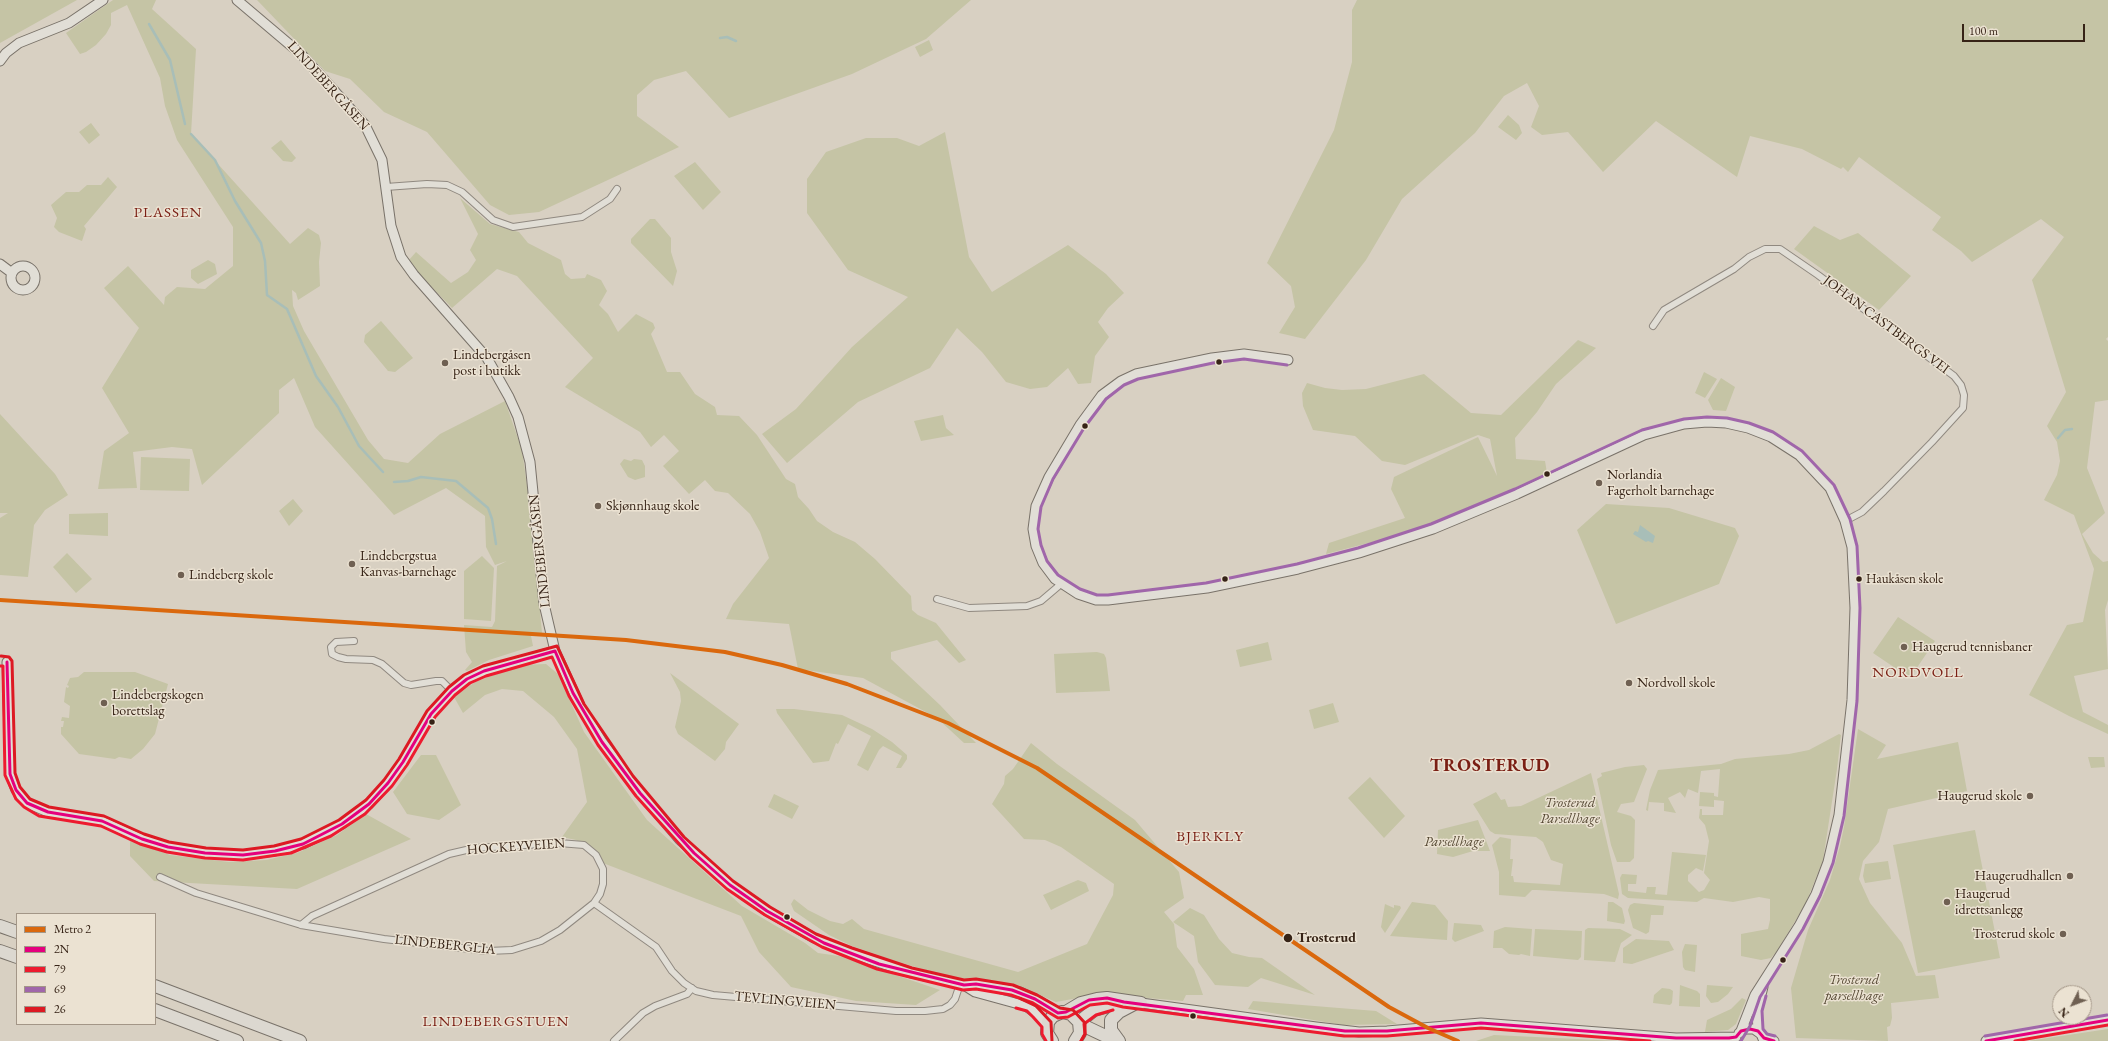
<!DOCTYPE html>
<meta charset="utf-8">
<style>
body{margin:0}
#map{position:relative;width:2108px;height:1041px;overflow:hidden;background:#d8d0c2;font-family:"EB Garamond",serif}
canvas{display:block}
.legend{position:absolute;left:16px;top:913px;width:140px;height:112px;box-sizing:border-box;background:#ebe2d2;border:1px solid #a39687;margin:0;padding:5px 7px;list-style:none;font-size:12px;color:#362316}
.legend li{display:flex;align-items:center;gap:8px;height:20px}
.legend b{width:20px;border:1px solid #a39687}
.north{position:absolute;left:2052px;top:985px;width:40px;height:40px;box-sizing:border-box;background:#ebe2d2;border:1px solid #a39687;border-radius:50%;rotate:228deg;font-size:11px;font-weight:700;line-height:16px;text-align:center;color:#362316}
.north::after{content:'';display:block;margin:auto;width:14px;height:18px;background:#6f6052;clip-path:polygon(50% 0,100% 100%,50% 72%,0 100%)}
.scale{position:absolute;left:1962px;top:24px;width:123px;height:18px;box-sizing:border-box;border:2px solid #362316;border-top:0;padding-left:5px;font-size:12px;line-height:14px;white-space:nowrap;color:#362316;-webkit-text-stroke:3px #ebe2d2;paint-order:stroke}
</style>
<div id="map">
<canvas width="2108" height="1041"></canvas>
<ul class="legend">
<li><b style="height:5px;background:#da680d"></b>Metro 2</li>
<li><b style="height:5px;background:#e5007d"></b>2N</li>
<li><b style="height:5px;background:#ed1b2f"></b>79</li>
<li><b style="height:5px;background:#a066aa"></b>69</li>
<li><b style="height:5px;background:#dd1923"></b>26</li>
</ul>
<div class="north">N</div>
<div class="scale">100 m</div>
</div>
<script>
const c = document.querySelector('canvas').getContext('2d');
c.lineJoin = 'round';
function fillPath(path, color) { c.fillStyle = color; c.fill(path, 'evenodd'); }
const poly = rows => new Path2D(rows.map(r => 'M' + r).join(''));
function stroke(path, color, width, dash) { c.strokeStyle = color; c.lineWidth = width; c.lineCap = dash ? 'butt' : 'round'; c.setLineDash(dash || []); c.stroke(path); }
function label(font, color, halo, rows, align = 'center') {
  c.font = font + ' "EB Garamond",serif'; c.lineWidth = 3; c.setLineDash([]); c.textBaseline = 'middle'; c.strokeStyle = halo; c.fillStyle = color; for (const [text, x, y, turn = 0] of rows) {
    c.save(); c.translate(x, y); c.rotate((+turn || 0) * Math.PI / 180); c.textAlign = isNaN(turn) ? turn : align; if (halo) c.strokeText(text, 0, 0); c.fillText(text, 0, 0); c.restore();
  }
}
fillPath(poly([
 [0,0,77,0,0,43],
 [113,0,156,0,152,9,196,49,191,134,290,244,308,228,319,235,321,243,319,262,320,286,298,300,296,293,292,290,293,306,304,331,368,440,384,459,408,463,440,434,505,401,522,450,532,522,542,633,535,633,531,636,533,646,489,660,467,671,465,670,472,662,466,652,464,625,492,627,495,621,497,566,507,561,495,565,486,547,485,516,446,488,394,515,315,427,294,378,279,390,279,413,202,485,192,449,172,447,133,452,137,488,98,489,104,451,129,433,102,388,139,328,104,288,128,266,164,305,165,297,177,287,205,289,233,266,233,227,177,140,165,106,160,78,127,5,111,13,111,25,106,34,96,45,86,52,80,54,66,33],
 [257,0,971,0,926,39,852,74,729,118,686,71,654,80,637,95,637,116,679,147,539,212,509,215,490,205,427,132,384,112,350,79,325,71],
 [1357,0,2108,0,2108,337,2106,339,2108,341,2108,400,2095,402,2087,468,2105,513,2082,534,2093,553,2103,562,2108,561,2108,600,2105,610,2108,669,2074,676,2083,712,2108,725,2108,734,2069,716,2029,695,2067,625,2083,622,2094,569,2074,515,2044,500,2057,475,2060,461,2057,442,2047,426,2066,392,2032,280,2064,237,2041,219,1972,262,1961,251,1932,230,1941,217,1859,157,1848,172,1843,167,1841,169,1802,149,1750,136,1737,177,1656,121,1603,172,1568,132,1542,135,1531,127,1539,106,1527,83,1504,96,1475,133,1402,199,1366,260,1305,339,1279,333,1295,307,1291,286,1267,263,1334,130,1352,62,1352,10],
 [929,40,933,50,920,57,915,47],
 [1508,115,1519,125,1522,133,1516,140,1498,127],
 [91,123,100,135,89,144,79,132],
 [945,132,969,257,992,292,1068,245,1106,274,1124,293,1108,308,1098,322,1109,337,1095,356,1091,383,1078,384,1068,368,1047,387,1030,389,1006,382,982,352,957,328,930,368,858,402,787,463,762,434,796,409,852,347,908,297,848,270,807,213,807,179,826,152,866,138,897,138,919,146],
 [281,140,296,158,292,162,283,161,271,148],
 [695,162,721,192,703,210,674,176],
 [108,177,117,187,84,226,86,229,82,241,59,232,54,227,57,218,51,205,66,192,79,192,87,185,101,185],
 [460,198,490,224,519,232,528,243,561,260,565,274,571,279,585,278,587,274,601,280,607,291,599,305,608,314,618,332,636,314,653,323,655,328,651,334,667,372,680,372,695,394,715,407,717,415,739,416,757,435,786,479,795,484,798,497,809,509,817,521,833,532,855,542,875,559,911,596,912,610,918,615,936,623,966,660,959,663,937,640,891,652,891,659,940,705,976,743,964,743,937,718,863,678,798,669,789,624,726,619,733,604,769,558,760,532,750,514,728,493,715,491,705,480,689,494,663,466,679,451,664,435,651,447,640,432,565,387,593,358,517,276,497,269,452,308,417,272,409,260,416,252,451,283,468,272,476,260,470,250,478,234],
 [650,219,655,219,671,238,671,252,677,271,673,286,631,243,631,239],
 [1814,226,1840,240,1858,233,1911,276,1879,310,1794,249],
 [208,260,215,264,217,274,198,284,191,278,191,270],
 [381,321,413,358,395,372,388,371,364,342,365,335],
 [1578,340,1596,348,1556,384,1537,412,1515,438,1516,459,1545,461,1547,473,1430,527,1326,554,1329,543,1405,518,1391,489,1394,477,1478,437,1497,476,1490,439,1478,435,1405,465,1382,461,1355,436,1313,430,1303,406,1302,393,1307,383,1325,388,1342,390,1366,389,1424,374,1471,413,1501,415],
 [1704,372,1717,379,1705,398,1695,393],
 [1721,378,1735,387,1726,411,1713,410,1708,400],
 [0,414,55,474,68,495,45,510,34,525,28,577,0,575,0,518,8,513,0,513],
 [943,415,946,428,954,435,921,441,914,421],
 [141,457,190,459,189,491,140,490],
 [624,459,631,461,634,459,642,460,645,466,645,477,635,480,628,477,620,464],
 [293,499,303,511,289,526,279,511],
 [1606,504,1669,508,1735,528,1739,536,1719,584,1616,624,1577,530],
 [108,513,108,536,69,534,69,514],
 [67,553,92,579,76,593,53,567],
 [482,556,494,568,491,621,464,619,464,571],
 [1898,617,1935,641,1910,678,1873,653],
 [1268,642,1272,660,1240,667,1236,650],
 [1097,652,1104,654,1106,658,1110,691,1056,693,1054,654],
 [546,664,558,674,584,732,647,820,742,906,805,943,818,953,839,956,940,990,916,1005,856,1001,791,987,759,952,741,916,595,860,585,847,576,840,562,837,587,802,577,749,554,717,523,691,502,689,485,695,463,713,454,697,475,682,521,665],
 [84,672,135,672,168,684,155,734,143,749,131,759,119,757,115,759,79,754,61,734,61,727,63,727,64,721,61,721,62,717,69,718,70,706,64,702,66,687,68,688,69,686,67,685,70,678,78,677],
 [670,673,739,724,726,742,725,749,715,761,678,734,675,727,681,701,680,692],
 [1333,703,1339,722,1314,729,1309,710],
 [776,709,794,709,842,715,872,729,892,742,907,755,907,759,901,768,896,768,902,756,883,746,879,750,868,771,857,765,871,736,848,724,838,744,836,743,829,761,813,763,777,713],
 [1858,729,1886,745,1877,759,1958,742,1967,791,1888,809,1879,842,1863,861,1859,879,1870,903,1902,943,1916,976,1935,975,1939,998,1891,1003,1892,1018,1890,1026,1887,1027,1888,1041,1796,1038,1791,988,1808,930,1830,880,1840,846,1844,827],
 [1839,734,1841,735,1837,769,1823,860,1806,903,1777,951,1771,958,1761,960,1741,956,1741,934,1768,929,1770,920,1770,899,1759,897,1733,902,1704,898,1697,902,1628,898,1622,894,1620,878,1622,874,1637,875,1636,884,1628,884,1628,891,1646,893,1647,887,1656,887,1655,894,1667,895,1672,852,1706,855,1703,871,1696,868,1688,875,1688,881,1699,892,1704,890,1710,880,1704,873,1709,841,1705,825,1699,818,1700,809,1702,809,1702,815,1723,815,1724,801,1714,800,1714,807,1699,806,1700,792,1714,793,1714,796,1718,797,1720,769,1701,771,1698,793,1688,789,1685,798,1680,792,1668,798,1676,813,1664,811,1664,803,1649,802,1648,811,1646,810,1650,790,1658,770,1721,764,1735,759,1789,754,1809,750],
 [1031,743,1057,764,1135,820,1179,872,1184,898,1164,912,1174,924,1177,947,1194,969,1203,995,1186,995,1183,1001,1100,994,1056,1002,1016,985,953,978,892,960,852,946,829,935,794,911,791,904,794,899,808,910,830,921,843,924,852,919,864,929,1018,972,1087,944,1113,895,1114,884,1061,847,1045,840,1024,839,992,804,1004,784,1005,776,1013,769],
 [421,755,436,755,461,805,439,820,407,814,393,792],
 [2088,757,2104,757,2105,767,2091,768],
 [1644,765,1647,769,1634,802,1621,804,1617,812,1631,816,1635,820,1634,858,1630,862,1617,862,1611,845,1597,779,1602,776,1601,773,1625,767],
 [1591,773,1619,894,1618,899,1604,894,1537,890,1532,890,1525,897,1499,895,1499,872,1492,845,1500,837,1511,839,1510,859,1513,859,1511,876,1513,876,1514,882,1560,885,1563,864,1551,860,1543,842,1536,837,1495,834,1490,831,1473,804,1496,792,1501,800,1505,799,1508,807,1521,806],
 [1370,777,1405,816,1384,838,1348,798],
 [774,794,799,806,792,819,768,807],
 [366,814,411,839,297,889,154,881,130,856,130,840,170,855,229,862,266,860,297,853,337,835],
 [1478,820,1490,851,1473,851,1453,857,1437,854,1438,830],
 [1975,830,2000,958,1918,973,1893,845],
 [1888,861,1891,879,1865,883,1863,876,1865,864],
 [1078,880,1086,883,1089,891,1051,910,1043,895],
 [1412,902,1435,905,1448,921,1447,940,1390,936],
 [1608,902,1613,902,1622,908,1625,921,1624,924,1607,921],
 [1634,903,1664,906,1663,915,1651,915,1649,932,1646,934,1633,928,1628,910,1630,905],
 [1385,904,1394,908,1394,905,1400,906,1401,908,1385,933,1381,927],
 [1190,908,1204,915,1219,939,1232,953,1249,957,1262,958,1315,995,1261,978,1248,987,1215,985,1198,962,1194,936,1173,922],
 [1454,923,1481,925,1484,931,1455,942,1452,939],
 [1505,927,1532,929,1530,956,1521,954,1519,955,1509,954,1502,948,1493,948,1494,931],
 [1588,928,1620,929,1632,935,1621,943,1615,962,1584,960,1585,930],
 [1535,929,1582,931,1581,957,1578,960,1533,956],
 [1636,939,1669,941,1674,950,1632,964,1623,963,1623,948],
 [1685,944,1697,945,1695,972,1685,970,1683,967,1682,952],
 [1680,985,1697,991,1700,994,1700,1007,1679,1006],
 [1707,985,1733,987,1728,994,1718,1002,1711,1003,1706,996],
 [1662,988,1670,989,1673,991,1672,1003,1670,1005,1653,1003,1654,995],
 [1742,998,1746,1000,1736,1024,1728,1030,1705,1032,1707,1020,1731,1009],
 [1253,1001,1376,1011,1397,1024,1343,1025,1248,1009],
 [2108,1029,2108,1041,2028,1041],
 [1494,1035,1618,1041,1476,1041]
]), '#c5c4a5');
fillPath(poly([
 [1640,525,1655,536,1653,543,1648,541,1646,542,1633,534,1635,531,1638,532]
]), '#a8beb8');
stroke(poly([
 [149,24,170,60,185,124],
 [720,38,727,37,736,41],
 [191,134,215,160,235,201,261,243,265,261,267,295,287,309,316,376,338,407,359,446,383,472],
 [2058,438,2065,430,2072,429],
 [394,482,408,481,421,477,456,481,488,508,492,519,496,544]
]), '#a8beb8', 2.5);
const street = poly([
 [386,187,427,184,447,185,462,192,493,220,513,227,582,217,610,199,617,189],
 [1653,326,1664,310,1734,269,1749,257,1765,249,1780,249,1818,275,1954,376,1961,385,1964,395,1963,408,1932,442,1884,491,1862,512,1845,521],
 [937,599,969,608,1027,606,1041,601,1061,584],
 [354,641,336,642,331,647,332,654,338,657,346,659,373,660,382,664,404,683,411,685,436,681,442,681,452,691],
 [160,877,196,893,301,925,384,939,488,951,512,950,541,941,560,930,594,903,656,947,672,971,684,983,696,991,713,995,896,1011,925,1011,943,1009,950,1005,955,999,960,984],
 [301,925,312,916,449,854,475,848,559,843,584,845,596,855,603,869,603,884,600,894,594,903],
 [614,1041,643,1013,655,1006,687,994,692,988]
]);
const secondary = poly([
 [237,0,302,55,365,125,382,160,391,226,401,257,414,275,487,358,509,397,518,417,530,462,544,604,555,651,580,706,602,742,640,793,680,840,730,885,767,911,814,938,850,953,911,973,964,985,976,984,1020,992,1041,1002,1058,1013],
 [0,61,6,53,19,43,69,23,103,0],
 [0,264,12,273],
 '11 278a12 12 0 1 1 24 0a12 12 0 1 1-24 0Z',
 [1288,360,1244,354,1212,358,1136,374,1121,381,1102,395,1080,425,1049,477,1036,506,1033,529,1036,546,1043,563,1055,579,1078,594,1096,600,1108,600,1207,588,1298,569,1359,553,1433,529,1517,494,1644,435,1684,424,1707,422,1726,423,1748,428,1771,437,1799,455,1830,488,1845,521,1852,547,1855,608,1852,700,1839,815,1828,862,1816,894,1799,926,1755,995,1741,1031],
 [7,662,10,774,16,790,27,803,48,812,102,821,142,839,168,847,205,853,243,855,275,851,303,844,342,824,369,804,388,783,403,762,431,714,452,691,467,679,484,671,555,651],
 [964,985,975,992,1026,1006,1037,1014,1047,1025],
 [1141,1003,1316,1027,1359,1032,1387,1031,1481,1023,1676,1038,1736,1037],
 [1758,1031,1757,1011,1763,987],
 [1739,1033,1745,1029,1754,1029,1761,1034,1764,1041],
 [1764,1038,1774,1041],
 [1986,1041,2108,1020]
]);
const highway = poly([
 [0,926,17,932],
 [0,951,17,957],
 [155,986,300,1041],
 [155,1010,237,1041],
 [1066,1012,1081,1003,1097,999,1107,998,1141,1003],
 [1079,1022,1094,1010,1122,1002],
 [1080,1024,1116,1041],
 [1052,1041,1047,1033,1048,1022,1053,1016,1062,1012,1071,1014,1079,1022,1080,1033,1075,1041],
 [1119,1041,1111,1030,1111,1020,1119,1012,1136,1003]
]);
stroke(street, '#908980', 8);
stroke(secondary, '#797269', 11);
stroke(highway, '#797269', 14);
stroke(street, '#e1ded6', 6);
stroke(secondary, '#e1ded6', 9);
stroke(highway, '#dcd8d0', 12);
stroke(poly([
 [555,651,573,693,602,742,640,793,694,853,730,885,767,911,824,943,879,964,964,985,976,984,1012,990,1035,999,1058,1013,1066,1012,1089,1000,1107,998,1124,1002,1345,1031,1387,1031,1481,1023,1676,1038,1729,1038,1736,1037,1741,1031,1750,1029,1758,1031,1764,1038,1774,1041],
 [7,662,10,774,16,790,27,803,48,812,102,821,142,839,168,847,205,853,243,855,275,851,303,844,342,824,369,804,388,783,403,762,431,714,452,691,467,679,484,671,555,651],
 [1986,1041,2108,1020]
]), '#e5007d', 3);
stroke(poly([
 [0,666,3,666,3,669,5,775,16,799,24,807,39,816,101,826,140,844,167,852,205,858,243,860,291,853,331,836,365,814,392,786,407,765,435,717,455,695,470,683,486,676,552,657,569,696,598,745,636,796,691,857,727,889,765,915,822,947,877,969,963,990,976,989,1011,995,1033,1003,1058,1018,1068,1017,1090,1005,1107,1003,1123,1007,1344,1036,1387,1036,1481,1028,1650,1041],
 [1016,1008,1027,1011,1033,1017,1042,1027,1042,1034,1046,1041],
 [1081,1041,1085,1034,1084,1024,1096,1015,1113,1010],
 [2015,1041,2108,1025]
]), '#ed1b2f', 3);
stroke(poly([
 [1287,365,1244,359,1213,363,1138,379,1124,385,1106,399,1084,428,1053,479,1041,507,1038,529,1041,545,1047,561,1058,575,1080,589,1097,595,1108,595,1206,583,1297,564,1358,548,1431,524,1515,489,1642,430,1684,419,1707,417,1727,418,1749,423,1773,432,1802,451,1834,485,1850,519,1857,546,1860,608,1857,701,1844,816,1833,863,1820,896,1803,929,1760,997,1750,1026,1741,1041],
 [1766,996,1762,1011,1763,1029,1767,1034,1775,1036],
 [1985,1036,2107,1015]
]), '#a066aa', 3);
stroke(poly([
 [1,656,9,657,12,661,15,773,20,787,30,799,49,807,104,816,144,834,169,842,206,848,243,850,274,846,301,839,339,820,366,800,384,780,399,759,427,711,449,687,464,675,483,666,557,646,584,704,633,776,684,837,733,881,770,907,816,934,852,948,912,968,964,980,976,979,1013,985,1037,995,1060,1008,1073,1010,1085,1023,1085,1034,1081,1041],
 [1021,999,1036,1006,1051,1022,1052,1041]
]), '#dd1923', 3);
stroke(poly([
 [0,600,626,640,725,652,782,665,847,684,948,723,1037,768,1389,1007,1428,1028,1458,1041]
]), '#da680d', 4);
for (const [x, y, r, color] of [
 [1219,362,3.5,"#362316"],
 [445,363,4,"#6f6052"],
 [1085,426,3.5,"#362316"],
 [1547,474,3.5,"#362316"],
 [1599,483,4,"#6f6052"],
 [598,506,4,"#6f6052"],
 [352,564,4,"#6f6052"],
 [181,575,4,"#6f6052"],
 [1225,579,3.5,"#362316"],
 [1859,579,3.5,"#362316"],
 [1904,647,4,"#6f6052"],
 [1629,683,4,"#6f6052"],
 [104,703,4,"#6f6052"],
 [432,722,3.5,"#362316"],
 [2030,796,4,"#6f6052"],
 [2070,876,4,"#6f6052"],
 [1947,902,4,"#6f6052"],
 [787,917,3.5,"#362316"],
 [2063,934,4,"#6f6052"],
 [1288,938,5,"#362316"],
 [1783,960,3.5,"#362316"],
 [1193,1016,3.5,"#362316"]
]) { const dot = new Path2D(); dot.arc(x, y, r, 0, 2 * Math.PI); c.fillStyle = color; c.fill(dot); stroke(dot, '#ebe2d2', 1.5); }
label('13px', '#362316', '#ebe2d2', [
 ["Haukåsen skole",1866,579]
], 'left');
label('14px', '#362316', '#ebe2d2', [
 ["LINDEBERGÅSEN",328,86,48],
 ["JOHAN CASTBERGS VEI",1886,325,37],
 ["LINDEBERGÅSEN",540,551,-96],
 ["HOCKEYVEIEN",516,847,-4],
 ["LINDEBERGLIA",445,945,6],
 ["TEVLINGVEIEN",785,1001,5]
]);
label('14px', '#362316', '#ebe2d2', [
 ["Lindebergåsen",453,355],
 ["post i butikk",453,371],
 ["Norlandia",1607,475],
 ["Fagerholt barnehage",1607,491],
 ["Skjønnhaug skole",606,506],
 ["Lindebergstua",360,556],
 ["Kanvas-barnehage",360,572],
 ["Lindeberg skole",189,575],
 ["Haugerud tennisbaner",1912,647],
 ["Nordvoll skole",1637,683],
 ["Lindebergskogen",112,695],
 ["borettslag",112,711],
 ["Haugerud skole",2022,796,"right"],
 ["Haugerudhallen",2062,876,"right"],
 ["Haugerud",1955,894],
 ["idrettsanlegg",1955,910],
 ["Trosterud skole",2055,934,"right"]
], 'left');
label('italic 14px', '#564934', '#ebe2d2', [
 ["Trosterud",1570,803],
 ["Parsellhage",1570,819],
 ["Parsellhage",1454,842],
 ["Trosterud",1854,980],
 ["parsellhage",1854,996]
]);
label('bold 14px', '#362316', '#ebe2d2', [
 ["Trosterud",1297,938]
], 'left');
c.letterSpacing = '1px';
label('15px', '#7a1f14', '#ebe2d2', [
 ["PLASSEN",168,213],
 ["NORDVOLL",1918,673],
 ["BJERKLY",1210,837],
 ["LINDEBERGSTUEN",496,1022]
]);
c.letterSpacing = '0px';
c.letterSpacing = '1px';
label('bold 18px', '#7a1f14', '#ebe2d2', [
 ["TROSTERUD",1490,766]
]);
c.letterSpacing = '0px';
</script>
